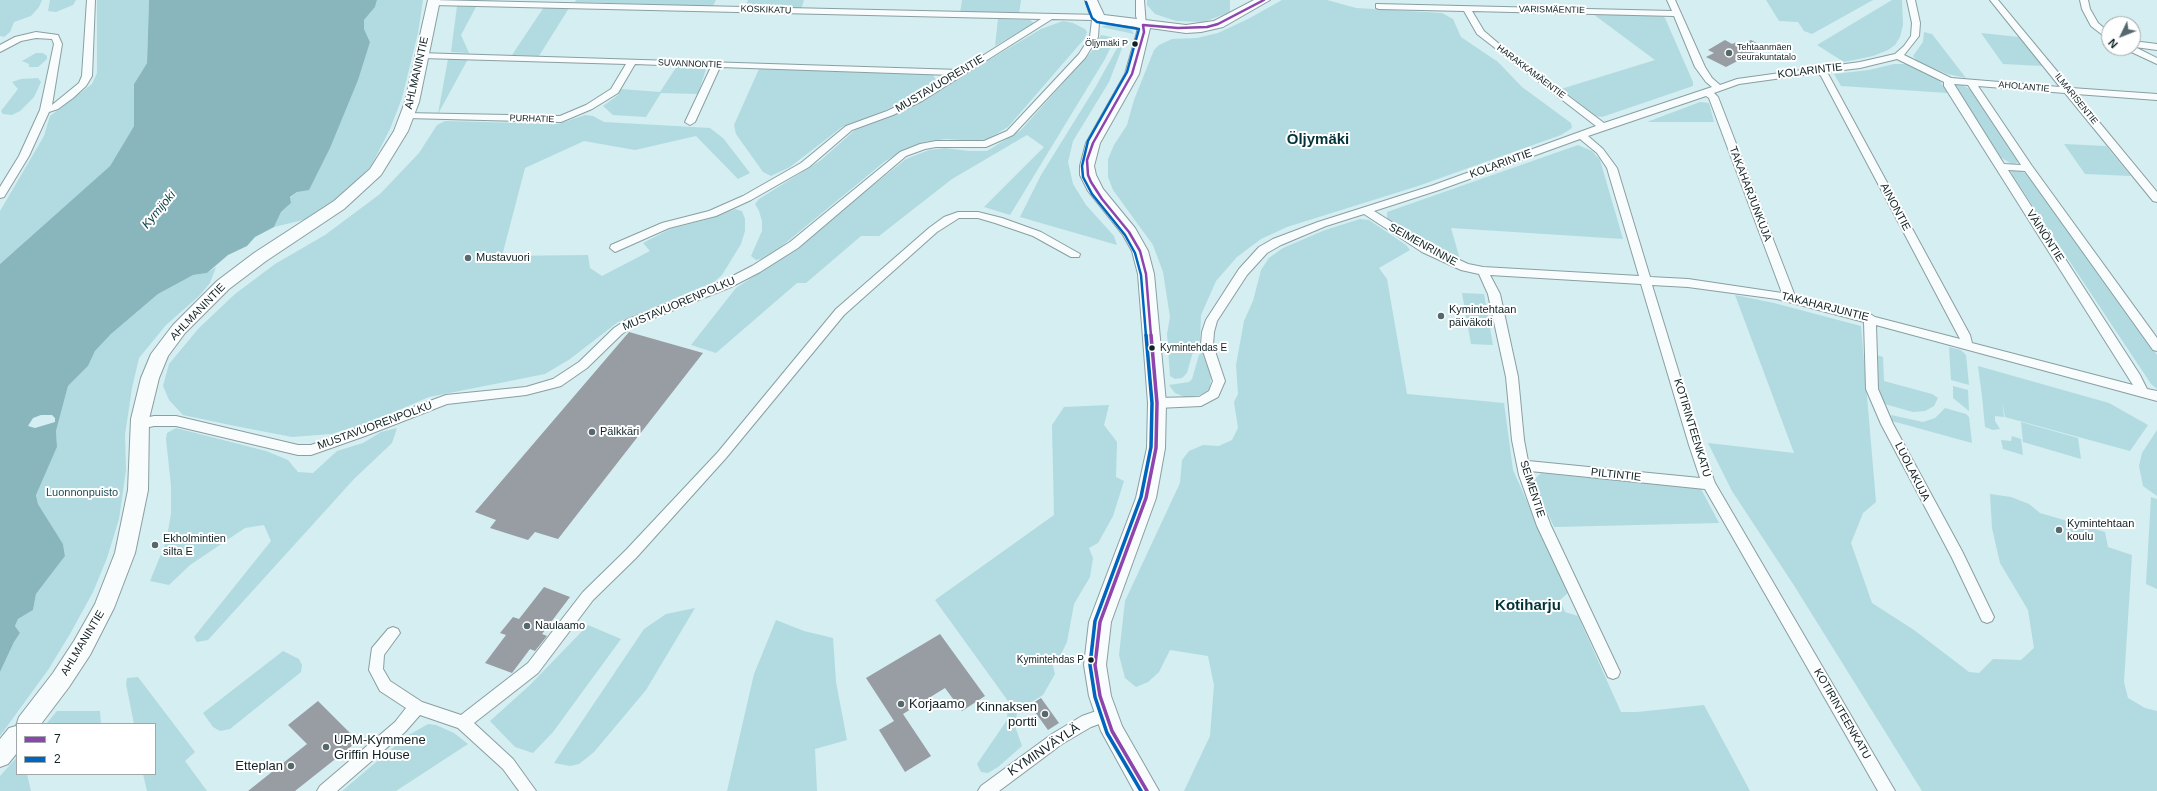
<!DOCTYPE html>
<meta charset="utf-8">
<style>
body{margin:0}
#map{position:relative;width:2157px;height:791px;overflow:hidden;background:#d4eef1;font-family:Helvetica,sans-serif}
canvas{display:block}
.legend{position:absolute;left:16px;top:723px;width:140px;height:52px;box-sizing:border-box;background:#fff;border:1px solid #9fa7a8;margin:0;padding:5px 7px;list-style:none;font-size:12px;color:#102225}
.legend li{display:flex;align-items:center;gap:8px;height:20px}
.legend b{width:20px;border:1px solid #9fa7a8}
.north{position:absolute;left:2101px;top:16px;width:40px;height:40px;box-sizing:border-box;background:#fff;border:1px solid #9fa7a8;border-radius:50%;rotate:227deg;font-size:11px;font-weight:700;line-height:16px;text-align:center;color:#102225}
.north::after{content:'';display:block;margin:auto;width:14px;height:18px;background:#55696c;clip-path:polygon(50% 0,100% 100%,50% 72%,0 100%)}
</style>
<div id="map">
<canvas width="2157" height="791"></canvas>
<ul class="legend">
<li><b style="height:5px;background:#8e44ad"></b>7</li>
<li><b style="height:5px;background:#0065bd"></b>2</li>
</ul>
<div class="north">N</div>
</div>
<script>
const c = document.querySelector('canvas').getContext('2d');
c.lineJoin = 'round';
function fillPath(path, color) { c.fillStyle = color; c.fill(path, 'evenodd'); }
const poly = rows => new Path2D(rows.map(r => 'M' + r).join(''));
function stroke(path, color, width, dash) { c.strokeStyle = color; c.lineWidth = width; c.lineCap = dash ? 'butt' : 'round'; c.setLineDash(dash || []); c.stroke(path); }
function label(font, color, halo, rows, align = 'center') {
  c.font = font + ' Helvetica,sans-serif'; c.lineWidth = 4; c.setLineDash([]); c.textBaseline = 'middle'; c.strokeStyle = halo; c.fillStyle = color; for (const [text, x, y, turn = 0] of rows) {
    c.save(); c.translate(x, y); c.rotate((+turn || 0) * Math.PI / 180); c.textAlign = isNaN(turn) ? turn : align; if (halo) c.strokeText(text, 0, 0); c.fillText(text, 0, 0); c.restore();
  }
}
fillPath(poly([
 [0,0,42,0,39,7,31,16,14,22,10,32,4,37,0,36],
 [50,0,76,0,73,5,56,12,48,11],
 [97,0,149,0,147,63,134,84,134,126,110,166,0,264,0,211,44,136,50,116,92,84,97,73],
 [377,0,423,0,418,33,402,98,390,129,371,166,346,192,307,219,274,227,281,212,291,203,290,198,297,192,370,42,364,29,364,20,375,7],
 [576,0,716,0,713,6,575,2],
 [748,0,804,0,801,9,745,8],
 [962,0,1021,0,1019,14,960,13],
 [1147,0,1230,0,1230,12,1204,22,1176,21,1155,14,1147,5],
 [1282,0,1327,0,1356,8,1442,13,1453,19,1461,37,1498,62,1522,87,1571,123,1572,128,1561,135,1418,186,1287,227,1261,239,1237,257,1216,281,1201,315,1200,340,1192,355,1187,373,1182,378,1175,379,1170,376,1167,334,1170,317,1163,272,1153,245,1113,190,1108,177,1108,159,1114,145,1127,125,1134,100,1154,50,1159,45,1172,39,1197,38,1218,33,1248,19],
 [1766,0,1873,0,1812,34,1804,31,1798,22,1779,21],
 [1892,0,1902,0,1903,25,1900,37,1895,45,1888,50,1873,56,1844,62,1817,45],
 [477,5,461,35,469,53,451,52,457,6],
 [544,7,569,8,539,56,512,55],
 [1593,14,1662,16,1665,18,1693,82,1693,86,1602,117,1596,116,1561,89,1655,60],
 [998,19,1030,20,1034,23,995,46],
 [1063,21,1073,23,1085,29,1087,32,1085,38,1008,127,988,139,975,141,946,139,924,142,903,150,884,162,777,250,761,259,756,260,751,256,762,231,762,221,759,211,755,204,759,199,820,161,855,130,902,112,1041,29],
 [1111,24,1125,26,1132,31,1134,34,1101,27],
 [1924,32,1932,34,1966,78,1947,74,1917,61,1913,56,1923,42],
 [1981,33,2019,37,2043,66,2003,64],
 [1101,35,1115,38,1105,59,1010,215,984,207,1044,147,1027,135,952,179,879,236,861,236,806,283,797,283,716,353,691,345,736,288,783,257,906,159,929,150,945,148,969,151,987,151,1021,130,1092,51],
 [1121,41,1124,43,1109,82,1073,141,1068,162,1073,184,1086,205,1114,236,1117,245,1020,217,1041,175,1095,88],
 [36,53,43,53,47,56,47,59,38,67,29,67,29,64,22,61],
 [448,59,468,59,438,114],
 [1894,64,1906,64,1939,80,1948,93,1841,86,1834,74,1869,70],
 [677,66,703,67,706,69,698,94,661,93,646,117,613,115,603,106,618,95,621,89,660,92],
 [759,69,933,75,936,80,907,99,884,111,842,127,790,167,771,176,763,172,736,134,734,125],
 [38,78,41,82,34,97,20,111,12,115,3,114,1,111,18,89,12,82,21,79],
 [1960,84,1972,90,2019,160,2017,163,2012,164,2000,157,1956,88,1955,85],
 [1700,102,1709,103,1714,122,1647,122],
 [585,115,593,116,604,122,710,128,723,138,750,173,738,179,696,136,635,150,584,141,525,168,502,256,588,255,590,268,602,276,650,251,643,243,670,229,709,219,735,209,742,211,745,219,745,231,741,244,722,275,714,282,618,322,570,359,545,374,429,397,371,422,331,434,292,437,235,426,183,415,169,400,163,386,169,364,199,328,235,294,275,264,325,235,380,194,419,153,437,125,445,121,558,124],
 [2064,144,2106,146,2131,176,2085,174],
 [1578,145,1592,151,1600,160,1623,239,1451,228,1461,263,1449,258,1387,219,1387,212],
 [2018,170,2032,176,2157,355,2157,389,2151,384,2013,176,2011,171],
 [1360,219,1369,220,1406,245,1410,250,1379,268,1387,279,1407,394,1504,403,1513,470,1568,593,1560,600,1565,612,1578,616,1621,712,1637,712,1704,705,1750,791,1184,791,1210,736,1214,685,1208,656,1170,650,1159,672,1148,682,1136,687,1125,678,1119,655,1125,601,1180,483,1182,460,1189,451,1203,445,1219,446,1232,440,1238,428,1234,402,1238,394,1236,365,1244,321,1253,301,1261,270,1269,258,1283,248,1325,230],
 [216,267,210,283,199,296,166,325,139,358,132,388,125,435,126,470,119,519,107,558,93,592,70,634,48,670,0,736,0,672,14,642,20,633,15,626,18,619,33,610,36,594,65,556,63,544,38,504,36,494,57,447,56,431,68,386,88,366,95,351,111,334,158,294,185,279,193,275,207,273],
 [1462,293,1484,294,1493,345,1471,344],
 [1735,295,1774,303,1861,326,1876,502,1863,513,1851,543,1872,603,1914,630,1969,672,1979,673,1993,659,2021,660,2034,648,2028,610,2000,563,1992,528,1990,494,2011,497,2029,504,2040,513,2105,532,2108,547,2132,555,2124,682,2128,698,2145,708,2157,711,2157,791,1922,791,1795,587,1732,491,1708,443,1794,453],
 [1949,347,1961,350,1966,355,1969,385,1951,380],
 [1204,351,1211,376,1210,389,1206,393,1194,397,1185,397,1175,393,1169,385,1189,382,1192,379,1199,355],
 [1874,354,1883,357,1884,381,1932,394,1938,398,1934,406,1925,411,1913,412,1881,403,1876,384],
 [1978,366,2109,403,2148,425,2130,451,2005,417,2002,401,2004,417,1995,416,1995,421,2000,429,1993,430,1985,427,1982,396,1989,398,1982,396],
 [1953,386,1968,390,1969,411,1953,398],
 [1109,405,1104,425,1117,442,1116,477,1124,481,1113,516,1098,543,1089,548,1093,558,1090,577,1074,604,1067,642,1060,656,1052,663,1055,674,1043,695,1017,711,1016,729,1022,746,998,767,988,773,981,772,977,764,1007,720,1008,701,935,600,1054,515,1052,425,1064,407],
 [1945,408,1966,414,1969,417,1972,443,1892,421,1891,415,1923,422,1935,418],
 [2021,422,2078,438,2081,459,2023,442],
 [176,428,266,451,288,460,298,472,313,473,337,451,363,443,381,432,397,428,392,443,354,479,208,640,197,642,194,637,271,541,264,525,245,528,190,565,169,585,150,581,166,542,171,514,171,486,166,439,167,433],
 [2157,430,2157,496,2143,486,2139,466,2142,453],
 [2012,436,2021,439,2023,455,2003,449,2001,440,2011,441],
 [1541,473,1701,489,1719,523,1554,527,1533,481],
 [2151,497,2157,499,2157,589,2146,584],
 [695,608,646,690,594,752,579,764,570,766,554,763,644,629,666,614],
 [776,620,804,631,833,638,836,682,847,740,815,749,817,791,727,791,754,674],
 [588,625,621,639,553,732,533,753,515,747,490,721,530,685],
 [283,651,299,659,302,665,301,672,230,729,220,731,213,727,203,713],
 [138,677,195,752,185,761,207,791,147,791,143,774,155,774,155,724,134,724,126,684,127,678],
 [57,711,100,711,101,724,46,724],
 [428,724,436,725,454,733,468,744,396,791,342,791,407,736],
 [17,757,17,774,27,774,31,791,0,791,0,776]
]), '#b1dbe0');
fillPath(poly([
 [149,0,377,0,375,7,364,20,364,29,370,42,358,80,330,148,309,190,297,192,290,197,291,203,281,212,274,227,255,237,247,246,228,255,207,273,193,275,158,294,111,334,95,351,88,366,68,386,56,431,57,447,36,495,38,504,63,544,65,556,36,594,33,610,18,619,15,626,20,633,14,642,0,672,0,264,110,166,134,126,134,84,147,63],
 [41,415,52,415,55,418,55,422,35,428,28,426,33,418]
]), '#88b6bc');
fillPath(poly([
 [1725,40,1732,44,1737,42,1742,45,1751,40,1764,47,1726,67,1706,57,1714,53,1708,50],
 [629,332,703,353,558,539,535,532,528,540,490,528,496,520,475,512],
 [544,587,570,597,542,634,547,636,535,651,530,649,512,673,485,663,506,635,500,633,513,617,519,619],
 [940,634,985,696,962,711,945,688,903,714,931,756,905,772,879,730,894,721,866,678],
 [1041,698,1059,723,1048,730,1030,705],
 [318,701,358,741,295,791,248,791,307,744,288,725]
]), '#979da2');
const street = poly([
 [87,0,95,0,92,76,86,86,73,98,58,109,49,112,29,156,4,197,0,198,0,187,19,156,40,110,54,44,52,39,36,38,21,41,0,52,0,45,15,37,36,32,58,35,62,44,52,105,79,83,82,76,87,0],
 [430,0,1100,15,1104,18,1099,23,1098,37,1085,58,1013,135,986,147,936,147,925,149,906,156,798,248,760,272,731,287,634,326,622,334,587,368,561,386,526,395,447,404,365,436,311,455,298,455,176,426,154,426,140,429,136,427,134,424,136,421,140,419,154,416,176,416,298,445,311,445,446,395,526,387,553,379,579,362,614,328,626,320,723,281,752,266,790,242,900,152,920,144,936,141,984,141,1007,131,1079,54,1090,37,1092,20,1052,19,922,101,893,115,852,130,809,167,751,200,716,216,669,228,615,252,610,248,611,245,662,223,709,211,743,196,801,163,846,126,887,111,916,97,952,75,720,67,695,122,690,125,685,122,711,67,635,64,618,93,592,109,561,122,407,118,404,117,404,113,560,116,586,105,611,89,626,64,422,58,418,55,419,53,960,70,1041,19,433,5,430,4,430,0],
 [1136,0,1144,0,1146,27,1139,25,1136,16,1136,0],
 [1667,0,1675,0,1705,67,1712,78,1720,85,1737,79,1860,62,1895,54,1904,46,1911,36,1912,23,1907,0,1915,0,1920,23,1919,36,1904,55,1951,78,2060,87,1990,0,1998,0,2071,88,2157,94,2157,100,2076,94,2157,192,2157,202,2153,201,2065,93,1978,86,2032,166,2157,338,2157,351,2153,350,2025,171,2008,170,2140,375,2147,389,2157,391,2157,401,1876,325,1878,389,1893,424,1962,551,1994,617,1992,621,1987,623,1982,621,1952,558,1881,424,1866,389,1864,322,1777,299,1688,287,1652,285,1701,445,1715,483,1895,791,1878,791,1705,489,1530,471,1551,526,1620,672,1618,677,1613,679,1608,677,1537,526,1519,475,1512,440,1506,377,1488,294,1479,274,1461,270,1422,252,1364,214,1326,226,1281,245,1267,253,1247,275,1217,321,1214,332,1213,345,1225,381,1218,397,1201,406,1157,408,1153,406,1151,403,1153,400,1157,398,1199,397,1209,391,1213,381,1201,345,1202,332,1206,320,1239,269,1259,247,1273,239,1318,222,1431,186,1596,126,1477,34,1464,11,1379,9,1376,8,1376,4,1672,11,1667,0],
 [1472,11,1674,16,1695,67,1706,82,1712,87,1604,123,1498,43,1484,31,1472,11],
 [1897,59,1944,82,1944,86,2133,385,1972,343,1970,335,1827,72,1860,68,1897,59],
 [1818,73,1821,76,1960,339,1875,317,1870,314,1867,315,1795,296,1718,97,1714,93,1739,84,1818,73],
 [1954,84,1968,85,2021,165,2004,164,1954,84],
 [1706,96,1709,98,1782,293,1688,279,1650,277,1617,168,1603,149,1588,136,1706,96],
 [1580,139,1597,153,1607,168,1639,276,1483,267,1468,264,1430,246,1374,211,1439,190,1580,139],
 [1490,275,1641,284,1689,445,1700,478,1528,461,1524,440,1518,377,1500,294,1490,275],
 [2080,0,2088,0,2090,9,2098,23,2109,32,2109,40,2091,26,2082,9,2080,0],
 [2133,41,2157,44,2157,50,2135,47,2157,58,2157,64,2127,50,2126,48,2133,48,2133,41],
 [958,212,978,212,1002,218,1041,232,1080,254,1079,257,1071,257,1033,236,995,223,978,218,959,218,937,232,844,315,726,458,636,558,593,600,538,673,474,723,513,759,536,791,519,791,503,769,458,728,420,715,405,732,337,791,317,791,320,786,395,722,406,708,380,691,369,670,372,648,388,629,393,627,398,629,400,633,384,655,383,669,390,681,422,702,461,715,528,663,583,592,626,550,718,452,836,309,929,228,944,217,958,212],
 [1105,708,1110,710,1112,715,1110,720,1091,727,1062,744,999,791,978,791,981,786,1052,734,1082,716,1105,708]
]);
const secondary = poly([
 [428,0,440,0,419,102,408,131,381,175,344,209,266,261,229,289,185,333,168,356,159,378,149,419,148,490,135,553,114,608,90,655,69,687,41,724,17,724,17,753,8,764,0,767,0,739,9,728,16,726,19,717,53,673,74,641,95,604,115,553,128,490,131,419,141,378,151,354,173,325,217,281,254,253,334,201,370,169,394,131,405,102,428,0],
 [1085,0,1097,0,1104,15,1186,25,1214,21,1254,0,1270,0,1223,27,1201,32,1186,33,1150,28,1139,74,1100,143,1094,166,1096,175,1103,189,1135,228,1148,251,1154,274,1166,403,1165,448,1156,498,1111,622,1106,665,1111,696,1122,726,1159,791,1134,791,1101,731,1089,696,1084,665,1089,622,1136,498,1147,448,1148,403,1138,274,1132,251,1123,235,1088,191,1080,175,1080,166,1086,143,1125,74,1137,32,1137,27,1095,21,1090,15,1085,0]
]);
stroke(street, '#8a9fa1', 2);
stroke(secondary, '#8a9fa1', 2);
fillPath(street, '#f9fcfd');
fillPath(secondary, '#f9fcfd');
stroke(poly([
 [1151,336,1146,274,1140,251,1129,232,1102,199,1091,182,1088,175,1087,160,1093,143,1132,74,1144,32,1143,25,1178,28,1207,27,1218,24,1264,0]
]), '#8e44ad', 2.5);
stroke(poly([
 [1147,791,1112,731,1100,696,1095,665,1100,622,1146,498,1156,448,1157,403,1151,335]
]), '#8e44ad', 3.5);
stroke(poly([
 [1086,2,1092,18,1097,22,1139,29,1127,72,1088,141,1082,166,1083,177,1092,194,1125,235,1135,253,1141,275,1146,336]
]), '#0065bd', 2.5);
stroke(poly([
 [1141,791,1107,733,1095,697,1090,665,1095,621,1141,497,1151,447,1152,403,1146,335]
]), '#0065bd', 3.5);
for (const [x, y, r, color] of [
 [1135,44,3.5,"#102225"],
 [1729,53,4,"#55696c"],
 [468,258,4,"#55696c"],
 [1441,316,4,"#55696c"],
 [1152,348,3.5,"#102225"],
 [592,432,4,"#55696c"],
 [2059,530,4,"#55696c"],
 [155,545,4,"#55696c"],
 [527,626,4,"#55696c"],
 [1091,660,3.5,"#102225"],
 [901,704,4,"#55696c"],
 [1045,714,4,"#55696c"],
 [326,747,4,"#55696c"],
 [291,766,4,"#55696c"]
]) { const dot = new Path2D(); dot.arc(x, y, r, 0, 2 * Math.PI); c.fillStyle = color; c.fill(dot); stroke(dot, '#fff', 1.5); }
label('9px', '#102225', '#fff', [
 ["KOSKIKATU",766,10,2],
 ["VARISMÄENTIE",1552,10,1],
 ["SUVANNONTIE",690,64,2],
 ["HARAKKAMÄENTIE",1531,72,37],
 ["AHOLANTIE",2024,87,5],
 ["ILMARISENTIE",2076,99,51],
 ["PURHATIE",532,119,2]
]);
label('9px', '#102225', '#fff', [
 ["Öljymäki P",1128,44]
], 'right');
label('9px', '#102225', '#fff', [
 ["Tehtaanmäen",1737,48],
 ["seurakuntatalo",1737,58]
], 'left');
label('10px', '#102225', '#fff', [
 ["Kymintehdas E",1160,348],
 ["Kymintehdas P",1084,660,"right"]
], 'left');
label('11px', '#102225', '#fff', [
 ["KOLARINTIE",1810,71,-7],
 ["AHLMANINTIE",417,73,-77],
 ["MUSTAVUORENTIE",940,84,-31],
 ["KOLARINTIE",1501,164,-20],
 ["TAKAHARJUNKUJA",1750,194,69],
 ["AINONTIE",1895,207,62],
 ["VÄINÖNTIE",2045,236,57],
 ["SEIMENRINNE",1423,245,29],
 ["MUSTAVUORENPOLKU",679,304,-23],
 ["TAKAHARJUNTIE",1825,307,14],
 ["AHLMANINTIE",198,312,-46],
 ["MUSTAVUORENPOLKU",375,426,-20],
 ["KOTIRINTEENKATU",1692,428,73],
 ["LUOLAKUJA",1912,472,63],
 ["PILTINTIE",1616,475,6],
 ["SEIMENTIE",1532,489,72],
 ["AHLMANINTIE",83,643,-59],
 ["KOTIRINTEENKATU",1842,714,60]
]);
label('11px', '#102225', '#fff', [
 ["Mustavuori",476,258],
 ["Kymintehtaan",1449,310],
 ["päiväkoti",1449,323],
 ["Pälkkäri",600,432],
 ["Kymintehtaan",2067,524],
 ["koulu",2067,537],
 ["Ekholmintien",163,539],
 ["silta E",163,552],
 ["Naulaamo",535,626]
], 'left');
label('11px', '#1b4e54', '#fff', [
 ["Luonnonpuisto",82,493]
]);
label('italic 12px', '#0c4148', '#fff', [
 ["Kymijoki",159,210,-50]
]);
label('13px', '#102225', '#fff', [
 ["Korjaamo",909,704],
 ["Kinnaksen",1037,707,"right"],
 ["portti",1037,722,"right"],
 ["UPM-Kymmene",334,740],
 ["Griffin House",334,755],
 ["Etteplan",283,766,"right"]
], 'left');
label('13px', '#102225', '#fff', [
 ["KYMINVÄYLÄ",1044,750,-34]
]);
label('bold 15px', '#013338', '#fff', [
 ["Öljymäki",1318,140],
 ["Kotiharju",1528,606]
]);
</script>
